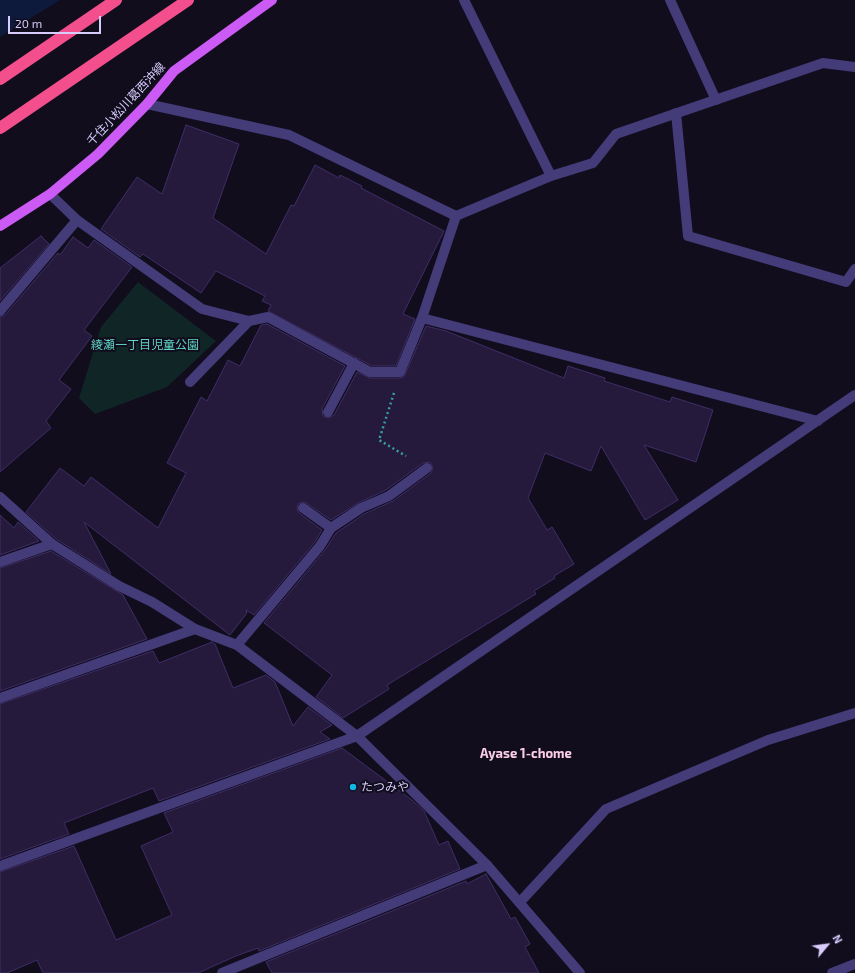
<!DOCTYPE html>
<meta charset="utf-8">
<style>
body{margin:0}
#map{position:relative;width:855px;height:973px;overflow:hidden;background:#110d1d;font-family:"Exo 2",sans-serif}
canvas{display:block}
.north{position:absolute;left:807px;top:925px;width:40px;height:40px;-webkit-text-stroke:3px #110d1d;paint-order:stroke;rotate:61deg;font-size:11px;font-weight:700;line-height:16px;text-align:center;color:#d7ccfc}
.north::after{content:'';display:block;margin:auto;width:14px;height:18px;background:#d7ccfc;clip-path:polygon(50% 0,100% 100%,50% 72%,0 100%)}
.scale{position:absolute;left:8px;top:16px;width:93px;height:18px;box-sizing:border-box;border:2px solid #d7ccfc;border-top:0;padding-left:5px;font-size:12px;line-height:14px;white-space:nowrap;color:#d7ccfc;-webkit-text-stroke:3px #110d1d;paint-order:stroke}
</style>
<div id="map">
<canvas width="855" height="973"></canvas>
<div class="north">N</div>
<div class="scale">20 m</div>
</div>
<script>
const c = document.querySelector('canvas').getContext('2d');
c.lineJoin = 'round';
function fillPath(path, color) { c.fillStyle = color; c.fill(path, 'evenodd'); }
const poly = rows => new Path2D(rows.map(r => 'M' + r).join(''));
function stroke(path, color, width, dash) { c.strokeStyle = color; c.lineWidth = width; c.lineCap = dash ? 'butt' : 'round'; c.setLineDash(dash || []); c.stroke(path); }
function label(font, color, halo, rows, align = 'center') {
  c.font = font + ' "Exo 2","Noto Sans JP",sans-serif'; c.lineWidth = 4; c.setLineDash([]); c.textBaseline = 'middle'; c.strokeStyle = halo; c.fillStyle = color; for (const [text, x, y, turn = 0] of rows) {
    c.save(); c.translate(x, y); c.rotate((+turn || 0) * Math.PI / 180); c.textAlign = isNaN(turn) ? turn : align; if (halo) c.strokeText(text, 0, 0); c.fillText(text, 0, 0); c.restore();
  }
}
fillPath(poly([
 [138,282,216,341,167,387,95,414,79,398,101,327]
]), '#102526');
fillPath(poly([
 [0,0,60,0,0,37]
]), '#0e1a3b');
const building = poly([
 [186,125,239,144,213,218,266,254,291,205,294,206,315,165,339,178,340,175,362,186,361,188,444,231,403,314,415,319,396,366,372,366,268,311,271,305,262,301,265,296,216,271,201,293,143,254,140,257,101,229,137,177,162,194,186,125],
 [41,236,49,244,0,301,0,268,41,236],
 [73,237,88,248,94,240,132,267,84,330,92,336,59,380,71,389,46,421,51,428,0,472,0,317,5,315,58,253,60,255,73,237],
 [267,324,345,366,322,409,323,416,328,418,334,415,357,372,370,378,400,378,404,377,426,326,446,331,564,378,568,366,605,378,604,381,670,402,672,397,713,410,696,462,644,445,678,500,645,520,601,446,591,471,545,453,528,498,547,530,552,527,574,564,554,576,555,578,534,591,536,594,387,685,389,689,343,718,316,697,332,675,264,623,325,550,336,533,364,514,393,501,431,473,433,468,430,462,423,463,386,490,358,503,331,520,306,503,303,502,298,504,297,508,299,513,322,530,315,542,254,615,246,610,247,613,230,635,84,522,111,574,56,539,26,512,60,468,84,486,91,477,158,528,186,473,167,463,201,397,207,401,228,360,240,366,261,325,267,324],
 [0,515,14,528,18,522,39,541,0,555,0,515],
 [51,551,123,595,147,639,0,691,0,568,51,551],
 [212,642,215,644,233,688,266,675,275,682,293,726,308,707,332,725,320,732,330,739,159,801,153,788,64,823,69,834,0,859,0,704,153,651,159,663,212,642],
 [342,748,412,800,424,811,439,845,448,841,460,869,259,951,258,948,236,956,198,973,43,973,37,960,7,973,0,973,0,872,74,846,116,940,172,915,141,846,173,832,164,813,342,748],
 [486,874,511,919,515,917,530,944,525,947,539,973,272,973,266,962,466,881,467,884,486,874]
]);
fillPath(building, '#251a3c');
stroke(building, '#3f2e67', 1);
stroke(poly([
 [394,393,379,440,406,456]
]), '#35a1a7', 2.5, [2, 3]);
stroke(poly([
 [670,0,716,100],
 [676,113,688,236,846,282,855,269],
 [0,311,77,220],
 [190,382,249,321],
 [328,412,354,363],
 [303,508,331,528],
 [0,562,52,544],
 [237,645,320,546,331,528,361,508,389,496,427,468],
 [0,698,195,629],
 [520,902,606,809,768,740,855,713],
 [222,973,487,865]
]), '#443b79', 10);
stroke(poly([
 [464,0,551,176],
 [147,104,289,135,456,216,551,176,593,163,616,134,823,63,855,67],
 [50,194,77,220,202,309,249,321,268,317,370,372,400,372,422,318,456,216],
 [422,318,818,421],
 [0,497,52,544,119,586,152,602,195,629,237,645,357,736,487,865,580,973],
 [0,866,357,736,855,395],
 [832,973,855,964]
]), '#443b79', 10);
stroke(poly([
 [0,226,50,194,98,154,147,104,174,71,272,0]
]), '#cb5bf4', 10);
stroke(poly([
 [0,79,116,0],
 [0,128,188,0]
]), '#f34f8c', 12);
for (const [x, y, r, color] of [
 [353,787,4,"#10b8e4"]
]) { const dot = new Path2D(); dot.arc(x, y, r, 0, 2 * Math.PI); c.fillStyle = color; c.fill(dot); stroke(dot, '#110d1d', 1.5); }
label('12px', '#d7ccfc', '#110d1d', [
 ["千住小松川葛西沖線",126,104,-47]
]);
label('12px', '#5ed5c4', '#110d1d', [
 ["綾瀬一丁目児童公園",145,345]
]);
label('12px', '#d7ccfc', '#110d1d', [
 ["たつみや",361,787]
], 'left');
label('bold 13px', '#fccee6', '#110d1d', [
 ["Ayase 1-chome",526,754]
]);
</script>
